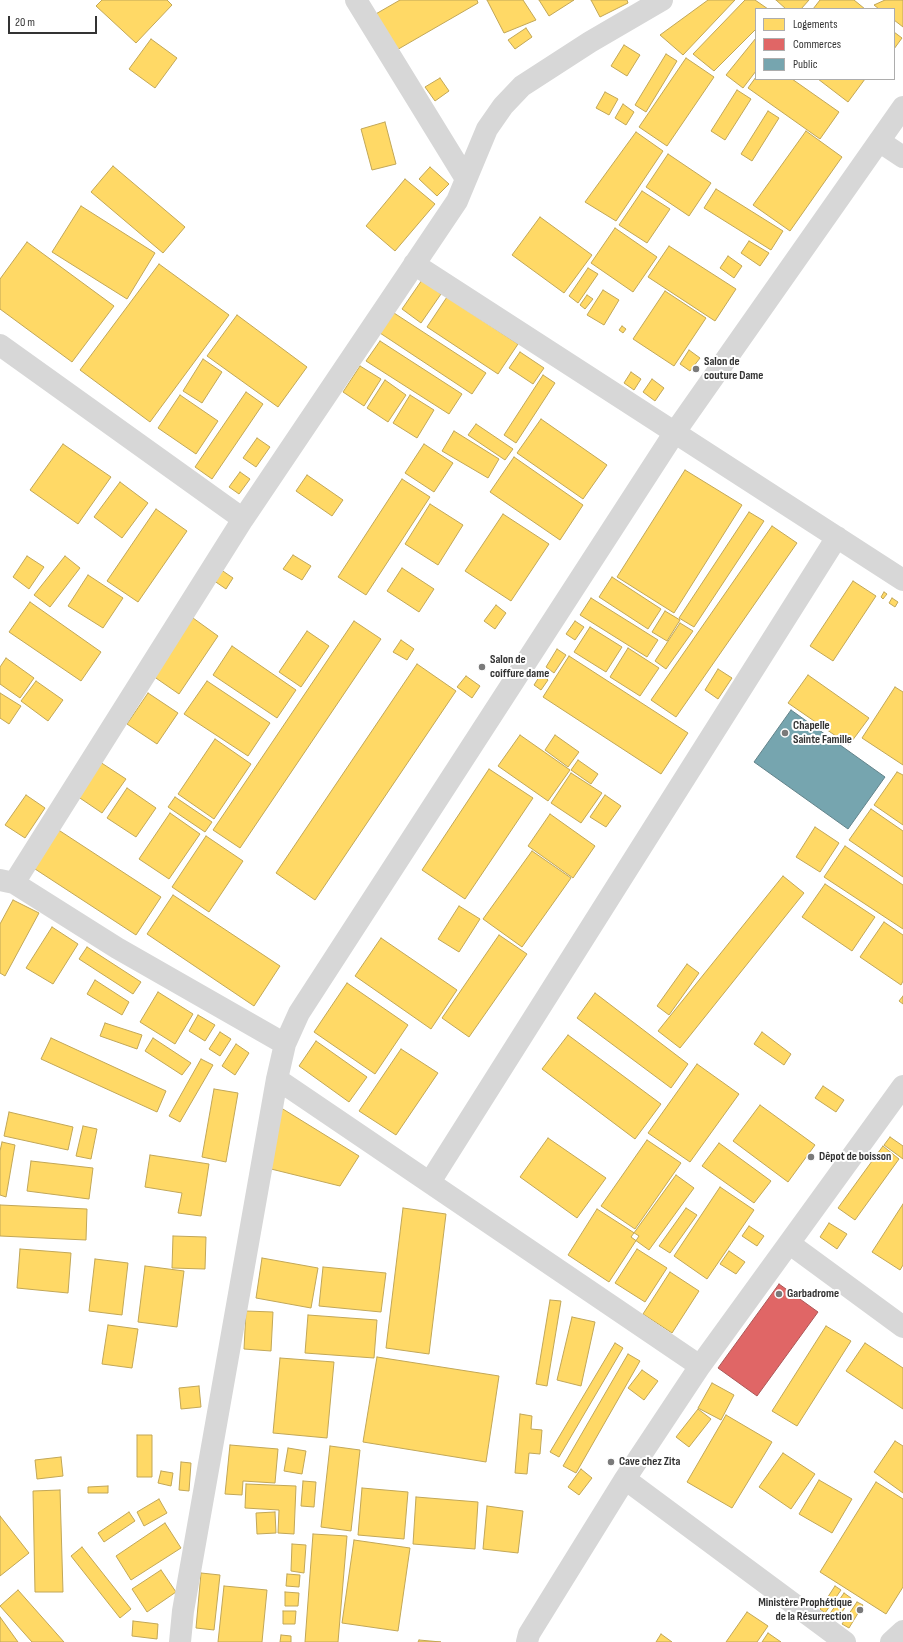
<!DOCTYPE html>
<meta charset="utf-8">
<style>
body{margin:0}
#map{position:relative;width:903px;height:1642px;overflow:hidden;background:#fff;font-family:"Sofia Sans Condensed",sans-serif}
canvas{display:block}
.legend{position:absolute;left:755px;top:8px;width:140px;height:72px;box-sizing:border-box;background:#fff;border:1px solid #adadad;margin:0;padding:5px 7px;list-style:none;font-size:12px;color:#333}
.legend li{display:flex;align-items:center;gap:8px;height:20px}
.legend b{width:20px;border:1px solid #adadad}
.scale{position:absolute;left:8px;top:16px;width:89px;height:18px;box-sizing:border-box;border:2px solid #333;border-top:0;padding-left:5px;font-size:12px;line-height:14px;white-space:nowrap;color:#333;-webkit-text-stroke:3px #fff;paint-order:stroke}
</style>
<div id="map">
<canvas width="903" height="1642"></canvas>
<ul class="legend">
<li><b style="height:11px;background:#ffd966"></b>Logements</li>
<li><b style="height:11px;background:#e06666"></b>Commerces</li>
<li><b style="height:11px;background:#76a5af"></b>Public</li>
</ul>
<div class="scale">20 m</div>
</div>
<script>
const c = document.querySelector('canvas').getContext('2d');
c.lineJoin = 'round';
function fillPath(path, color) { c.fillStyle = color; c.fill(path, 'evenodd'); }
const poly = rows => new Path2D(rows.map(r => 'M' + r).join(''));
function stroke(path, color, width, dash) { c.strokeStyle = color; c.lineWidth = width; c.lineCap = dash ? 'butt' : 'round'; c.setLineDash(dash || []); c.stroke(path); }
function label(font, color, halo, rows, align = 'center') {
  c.font = font + ' "Sofia Sans Condensed",sans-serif'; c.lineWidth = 4; c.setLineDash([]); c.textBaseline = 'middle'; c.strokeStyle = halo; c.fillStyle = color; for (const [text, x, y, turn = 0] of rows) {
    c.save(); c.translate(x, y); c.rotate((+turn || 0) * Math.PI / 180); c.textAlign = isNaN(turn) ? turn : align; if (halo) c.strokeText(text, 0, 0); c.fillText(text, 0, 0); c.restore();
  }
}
const homes = poly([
 [102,0,167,0,172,5,136,43,96,6,102,0],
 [400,0,477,0,478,3,395,51,374,15,400,0],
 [487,0,523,0,536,20,504,33,487,0],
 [539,0,574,0,549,16,539,0],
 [591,0,627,0,628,3,600,17,591,0],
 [708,0,735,0,683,55,660,35,708,0],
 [745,0,755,0,768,9,756,9,756,29,714,71,693,54,745,0],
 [776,0,809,0,801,9,786,9,776,0],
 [820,0,854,0,865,9,813,9,820,0],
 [885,0,903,0,903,27,894,20,894,9,879,9,874,5,885,0],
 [526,28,532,37,515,49,508,40,526,28],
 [894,32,902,38,894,49,894,32],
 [756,38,756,71,743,88,726,75,756,38],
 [151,39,177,58,155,88,129,69,151,39],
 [624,45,640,55,627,76,611,66,624,45],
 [666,54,677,61,646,112,635,105,666,54],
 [686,58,714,77,667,146,639,127,686,58],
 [756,77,756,79,792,79,839,112,820,139,748,88,756,77],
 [440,78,449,91,435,101,425,87,440,78],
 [818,79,865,79,848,102,818,79],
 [737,90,751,99,725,140,711,131,737,90],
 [605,92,618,99,609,115,596,108,605,92],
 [623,104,634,112,626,125,615,118,623,104],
 [768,111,779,118,752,161,741,154,768,111],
 [385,122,396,164,372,170,361,129,385,122],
 [806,131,842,157,790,231,753,205,806,131],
 [636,132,663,151,616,221,585,202,636,132],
 [668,154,711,183,689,216,646,187,668,154],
 [113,166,185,227,163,253,91,192,113,166],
 [430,167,449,184,437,196,419,179,430,167],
 [405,179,435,204,395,251,366,226,405,179],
 [716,189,783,231,771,250,704,208,716,189],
 [642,191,670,209,647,243,619,225,642,191],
 [81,206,155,253,127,299,52,252,81,206],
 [540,217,592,255,564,293,512,255,540,217],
 [615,228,657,257,633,292,591,263,615,228],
 [749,241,769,253,760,266,741,253,749,241],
 [27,242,114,306,72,362,0,309,0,279,27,242],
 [669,246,736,289,715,321,648,277,669,246],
 [728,256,742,266,734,278,720,268,728,256],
 [159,264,229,315,150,422,80,370,159,264],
 [588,268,598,274,578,303,569,296,588,268],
 [422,280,441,294,421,323,402,309,422,280],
 [603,290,619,300,604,325,587,315,603,290],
 [665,291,706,318,674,366,633,339,665,291],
 [587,295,593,299,585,309,580,305,587,295],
 [447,297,518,344,498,374,427,327,447,297],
 [394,313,486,373,472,394,380,333,394,313],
 [237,315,307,367,278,407,207,356,237,315],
 [622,326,626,329,623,333,619,330,622,326],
 [380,341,462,394,449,414,366,361,380,341],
 [689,350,700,358,690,371,680,364,689,350],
 [520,352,544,368,533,384,509,368,520,352],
 [203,359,222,372,202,403,183,391,203,359],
 [360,366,381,379,364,406,343,392,360,366],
 [631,372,641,379,634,390,624,383,631,372],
 [543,375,555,383,516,443,504,435,543,375],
 [652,379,664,388,655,401,643,392,652,379],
 [385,380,406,395,388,422,367,408,385,380],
 [246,392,263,404,212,479,195,467,246,392],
 [180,395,218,421,196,454,158,428,180,395],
 [410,395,434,410,417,438,393,423,410,395],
 [541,419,607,465,583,499,517,453,541,419],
 [476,424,513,449,505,460,468,435,476,424],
 [454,431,499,459,488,478,442,451,454,431],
 [257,438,270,447,256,467,243,458,257,438],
 [63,444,111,477,78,524,30,490,63,444],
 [424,444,453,463,434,492,405,473,424,444],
 [514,457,583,505,560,540,490,492,514,457],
 [685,470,742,505,674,613,617,577,685,470],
 [240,472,250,479,239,494,229,487,240,472],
 [307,475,343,500,332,516,296,491,307,475],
 [402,479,430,497,366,595,338,577,402,479],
 [120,482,148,503,122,538,94,517,120,482],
 [430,504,463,525,438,565,405,544,430,504],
 [156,509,187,531,138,602,107,581,156,509],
 [749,512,764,521,694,627,679,618,749,512],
 [503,514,549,544,511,601,465,571,503,514],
 [772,526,797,543,676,717,651,700,772,526],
 [293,555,311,566,302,580,283,569,293,555],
 [27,556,44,567,29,589,13,577,27,556],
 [65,556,80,568,50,607,34,595,65,556],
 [217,567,233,578,226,589,210,578,217,567],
 [402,568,434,589,419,612,387,591,402,568],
 [88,575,123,598,103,628,68,606,88,575],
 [612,577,661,609,648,629,599,597,612,577],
 [853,581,876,596,833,661,810,646,853,581],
 [884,592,887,594,883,599,881,597,884,592],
 [591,598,658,640,647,657,580,615,591,598],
 [892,598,898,602,895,607,889,603,892,598],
 [30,602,101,652,81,681,9,632,30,602],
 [496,605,506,613,495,629,484,621,496,605],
 [665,611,680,620,667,641,652,632,665,611],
 [193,618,218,636,179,694,153,676,193,618],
 [354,621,381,639,240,848,213,830,354,621],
 [575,621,584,627,575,640,566,634,575,621],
 [680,623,693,631,666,669,655,661,680,623],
 [590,627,622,647,606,672,574,652,590,627],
 [307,631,329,646,301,687,279,672,307,631],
 [401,640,414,649,407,660,393,652,401,640],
 [232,646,296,690,277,718,213,675,232,646],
 [628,648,659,668,640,696,610,677,628,648],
 [557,649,566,655,554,673,546,667,557,649],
 [569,656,688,733,661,774,543,697,569,656],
 [6,658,34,678,20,698,0,684,0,667,6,658],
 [417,664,456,691,315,900,276,873,417,664],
 [718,669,732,678,718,699,705,690,718,669],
 [541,674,548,680,541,690,534,685,541,674],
 [808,675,869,718,849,745,788,703,808,675],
 [466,676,480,686,472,698,457,687,466,676],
 [36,681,63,700,48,721,21,701,36,681],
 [207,681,270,723,248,756,184,714,207,681],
 [895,687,903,692,903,765,862,738,895,687],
 [0,693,21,706,9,724,0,718,0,693],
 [148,693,178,713,157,744,127,724,148,693],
 [520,735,570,770,548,801,498,766,520,735],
 [555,735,579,752,568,767,545,750,555,735],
 [215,739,251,764,214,819,178,794,215,739],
 [97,760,126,779,102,813,74,794,97,760],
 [578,760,598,774,591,784,571,770,578,760],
 [489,769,533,798,465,899,422,870,489,769],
 [897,772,903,775,903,825,874,805,897,772],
 [571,773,602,793,581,823,551,803,571,773],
 [127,788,156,808,136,837,107,818,127,788],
 [26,795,45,808,25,838,5,825,26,795],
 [605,795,621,806,606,827,590,817,605,795],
 [175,797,212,822,205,832,168,807,175,797],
 [871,809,903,831,903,877,849,840,871,809],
 [170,813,200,834,169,879,139,859,170,813],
 [550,814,595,846,573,878,528,846,550,814],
 [815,827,839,843,820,872,796,857,815,827],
 [57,829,161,897,136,935,32,867,57,829],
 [206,836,243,861,209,912,172,887,206,836],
 [845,846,903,885,903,929,824,877,845,846],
 [532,851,571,878,522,947,483,919,532,851],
 [783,876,804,893,680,1048,658,1031,783,876],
 [825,884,875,917,852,951,802,917,825,884],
 [173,895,280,966,254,1006,147,934,173,895],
 [13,900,39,913,5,976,0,973,0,924,13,900],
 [459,906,480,919,459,952,438,939,459,906],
 [884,922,903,935,903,981,901,985,860,957,884,922],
 [52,927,78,944,53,984,26,968,52,927],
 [499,935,527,954,469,1037,442,1018,499,935],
 [381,938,457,990,431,1029,355,976,381,938],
 [87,947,141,982,133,994,79,959,87,947],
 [687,964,699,973,669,1015,657,1006,687,964],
 [95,980,129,1002,122,1015,87,994,95,980],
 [347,983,408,1025,375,1074,314,1032,347,983],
 [158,992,193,1014,175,1044,140,1022,158,992],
 [595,993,688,1064,671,1088,577,1018,595,993],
 [903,996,903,1004,899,1001,903,996],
 [198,1015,215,1025,205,1041,189,1031,198,1015],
 [105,1023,142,1035,137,1049,100,1036,105,1023],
 [220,1032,231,1039,220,1056,209,1049,220,1032],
 [762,1032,791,1054,784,1065,754,1044,762,1032],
 [568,1035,661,1104,635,1139,542,1069,568,1035],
 [51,1038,166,1091,157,1112,41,1059,51,1038],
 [153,1038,191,1063,182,1075,145,1051,153,1038],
 [316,1041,367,1077,349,1102,299,1066,316,1041],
 [236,1044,249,1053,235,1075,222,1066,236,1044],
 [401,1049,438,1073,396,1135,359,1111,401,1049],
 [201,1059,213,1065,180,1122,169,1116,201,1059],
 [697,1064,739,1094,690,1162,648,1133,697,1064],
 [823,1086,844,1100,836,1112,815,1098,823,1086],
 [214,1089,238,1093,226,1162,202,1157,214,1089],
 [760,1105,815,1145,788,1182,733,1141,760,1105],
 [278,1106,359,1156,340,1186,271,1169,278,1106],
 [9,1112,73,1127,68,1150,4,1136,9,1112],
 [83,1126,97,1129,91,1159,76,1156,83,1126],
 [890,1137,903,1146,903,1159,884,1145,890,1137],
 [548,1138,606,1178,577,1218,520,1177,548,1138],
 [647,1140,681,1163,635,1229,601,1206,647,1140],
 [2,1142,15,1145,6,1197,0,1195,0,1151,2,1142],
 [719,1143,771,1181,754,1203,702,1166,719,1143],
 [883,1146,899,1159,855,1220,838,1208,883,1146],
 [150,1155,209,1164,201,1216,178,1213,182,1193,145,1187,150,1155],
 [31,1161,93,1168,89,1199,27,1191,31,1161],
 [676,1175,694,1188,649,1250,631,1237,676,1175],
 [720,1187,754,1210,707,1279,674,1256,720,1187],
 [903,1204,903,1265,900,1270,872,1252,903,1204],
 [0,1205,87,1209,86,1240,0,1236,0,1205],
 [403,1208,446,1214,429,1354,386,1348,403,1208],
 [686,1208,697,1215,670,1253,659,1246,686,1208],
 [597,1209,639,1236,609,1282,568,1255,597,1209],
 [829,1223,847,1234,837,1249,820,1237,829,1223],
 [749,1226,764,1236,757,1246,742,1236,749,1226],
 [173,1236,206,1237,205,1269,172,1268,173,1236],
 [20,1249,71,1253,68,1293,17,1288,20,1249],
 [637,1249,667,1268,645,1302,615,1283,637,1249],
 [729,1251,745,1262,736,1274,720,1264,729,1251],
 [262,1258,318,1268,311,1308,256,1298,262,1258],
 [95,1259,128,1263,122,1315,89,1311,95,1259],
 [145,1266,184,1271,177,1327,138,1322,145,1266],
 [323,1267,386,1273,381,1312,319,1306,323,1267],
 [670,1272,699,1291,672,1333,643,1314,670,1272],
 [550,1300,561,1301,547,1386,536,1384,550,1300],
 [246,1311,273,1312,271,1351,244,1349,246,1311],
 [308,1315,377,1320,374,1358,305,1353,308,1315],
 [572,1317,595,1322,581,1386,557,1380,572,1317],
 [108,1325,138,1329,132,1368,102,1364,108,1325],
 [826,1326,851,1341,797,1426,772,1411,826,1326],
 [615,1343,623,1348,559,1457,550,1452,615,1343],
 [865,1343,903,1368,903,1409,846,1371,865,1343],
 [628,1354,640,1361,576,1473,563,1466,628,1354],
 [377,1357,499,1376,486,1462,363,1442,377,1357],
 [280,1358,334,1362,327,1438,273,1433,280,1358],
 [642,1370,658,1381,644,1400,628,1388,642,1370],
 [712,1383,734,1395,721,1420,698,1408,712,1383],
 [199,1386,201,1407,181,1409,179,1388,199,1386],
 [698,1409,711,1419,689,1447,676,1437,698,1409],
 [520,1414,532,1416,531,1429,542,1430,540,1454,529,1453,527,1474,515,1473,520,1414],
 [726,1415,772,1442,732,1508,687,1482,726,1415],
 [137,1435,152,1435,152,1477,137,1477,137,1435],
 [895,1441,903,1446,903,1493,874,1472,895,1441],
 [230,1445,278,1449,275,1483,243,1481,242,1495,225,1494,230,1445],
 [330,1446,360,1450,351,1531,321,1527,330,1446],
 [288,1448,306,1451,302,1474,284,1471,288,1448],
 [783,1453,815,1474,791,1509,759,1487,783,1453],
 [61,1457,63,1476,37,1479,35,1460,61,1457],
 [181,1462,191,1463,189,1491,179,1490,181,1462],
 [581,1469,592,1478,579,1495,568,1487,581,1469],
 [161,1471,173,1473,171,1486,158,1483,161,1471],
 [819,1480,852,1499,832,1533,799,1514,819,1480],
 [303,1481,316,1482,314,1507,301,1506,303,1481],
 [876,1482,903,1499,903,1587,886,1614,820,1572,876,1482],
 [246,1484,296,1486,294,1534,278,1533,279,1510,245,1508,246,1484],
 [108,1486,108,1493,88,1493,88,1487,108,1486],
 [362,1488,408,1492,404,1539,358,1535,362,1488],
 [60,1490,63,1592,35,1592,33,1491,60,1490],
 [416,1497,478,1502,475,1549,413,1544,416,1497],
 [159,1499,167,1513,144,1526,137,1512,159,1499],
 [487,1506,523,1511,518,1553,483,1549,487,1506],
 [129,1512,135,1521,104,1542,98,1533,129,1512],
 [275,1512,276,1533,257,1534,256,1513,275,1512],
 [0,1516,29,1553,0,1576,0,1516],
 [165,1523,181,1548,131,1580,116,1556,165,1523],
 [313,1534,347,1536,338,1642,305,1642,313,1534],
 [354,1540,410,1548,398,1631,342,1623,354,1540],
 [292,1544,306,1545,304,1573,291,1571,292,1544],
 [82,1547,131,1609,120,1618,71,1556,82,1547],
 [161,1570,176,1592,147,1612,132,1589,161,1570],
 [201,1573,220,1575,214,1630,196,1628,201,1573],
 [287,1574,300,1575,299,1587,286,1586,287,1574],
 [224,1586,267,1590,262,1642,218,1642,224,1586],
 [835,1586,841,1590,825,1613,820,1609,835,1586],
 [18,1590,64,1642,32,1642,0,1606,18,1590],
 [285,1592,299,1593,298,1606,285,1606,285,1592],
 [844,1593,851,1598,837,1620,829,1615,844,1593],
 [857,1602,863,1605,849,1628,842,1624,857,1602],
 [283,1611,296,1611,295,1624,283,1624,283,1611],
 [747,1612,768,1626,757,1642,726,1642,747,1612],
 [0,1617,18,1642,0,1642,0,1617],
 [133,1621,158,1624,157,1639,132,1636,133,1621],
 [768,1633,781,1642,762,1642,768,1633],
 [661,1634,672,1642,656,1642,661,1634],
 [281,1635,291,1636,291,1642,280,1642,281,1635],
 [419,1640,441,1642,418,1642,419,1640]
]);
fillPath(homes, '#ffd966');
stroke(homes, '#c2a757', 1);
const shops = poly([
 [779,1284,818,1312,757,1396,718,1368,779,1284]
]);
fillPath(shops, '#e06666');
stroke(shops, '#ac5757', 1);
const public = poly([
 [791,710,885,777,848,829,754,762,791,710]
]);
fillPath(public, '#76a5af');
stroke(public, '#62838a', 1);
stroke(poly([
 [356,0,466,179],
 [879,141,903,157],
 [414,264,903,580],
 [0,345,243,519],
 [0,880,14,883,117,948,285,1044],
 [14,883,243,519,457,201,487,129,503,106,522,86,590,42,662,0],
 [277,1079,700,1366],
 [430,1182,837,537],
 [790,1244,903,1327],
 [625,1479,845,1642],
 [180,1642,183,1611,277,1079,285,1044,299,1013,675,432,903,107],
 [527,1642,529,1634,625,1479,700,1366,903,1086],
 [891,1642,903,1631]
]), '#d7d7d7', 22);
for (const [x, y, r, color] of [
 [696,369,4,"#7a7a7a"],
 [482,667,4,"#7a7a7a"],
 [785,733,4,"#7a7a7a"],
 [811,1157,4,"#7a7a7a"],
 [779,1294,4,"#7a7a7a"],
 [611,1462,4,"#7a7a7a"],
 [860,1610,4,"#7a7a7a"]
]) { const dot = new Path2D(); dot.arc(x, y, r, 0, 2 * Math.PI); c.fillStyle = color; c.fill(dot); stroke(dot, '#fff', 1.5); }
label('bold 12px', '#333', '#fff', [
 ["Salon de",704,362],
 ["couture Dame",704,376],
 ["Salon de",490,660],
 ["coiffure dame",490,674],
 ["Chapelle",793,726],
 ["Sainte Famille",793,740],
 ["Dêpot de boisson",819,1157],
 ["Garbadrome",787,1294],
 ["Cave chez Zita",619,1462],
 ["Ministère Prophétique",852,1603,"right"],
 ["de la Résurrection",852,1617,"right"]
], 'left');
</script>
